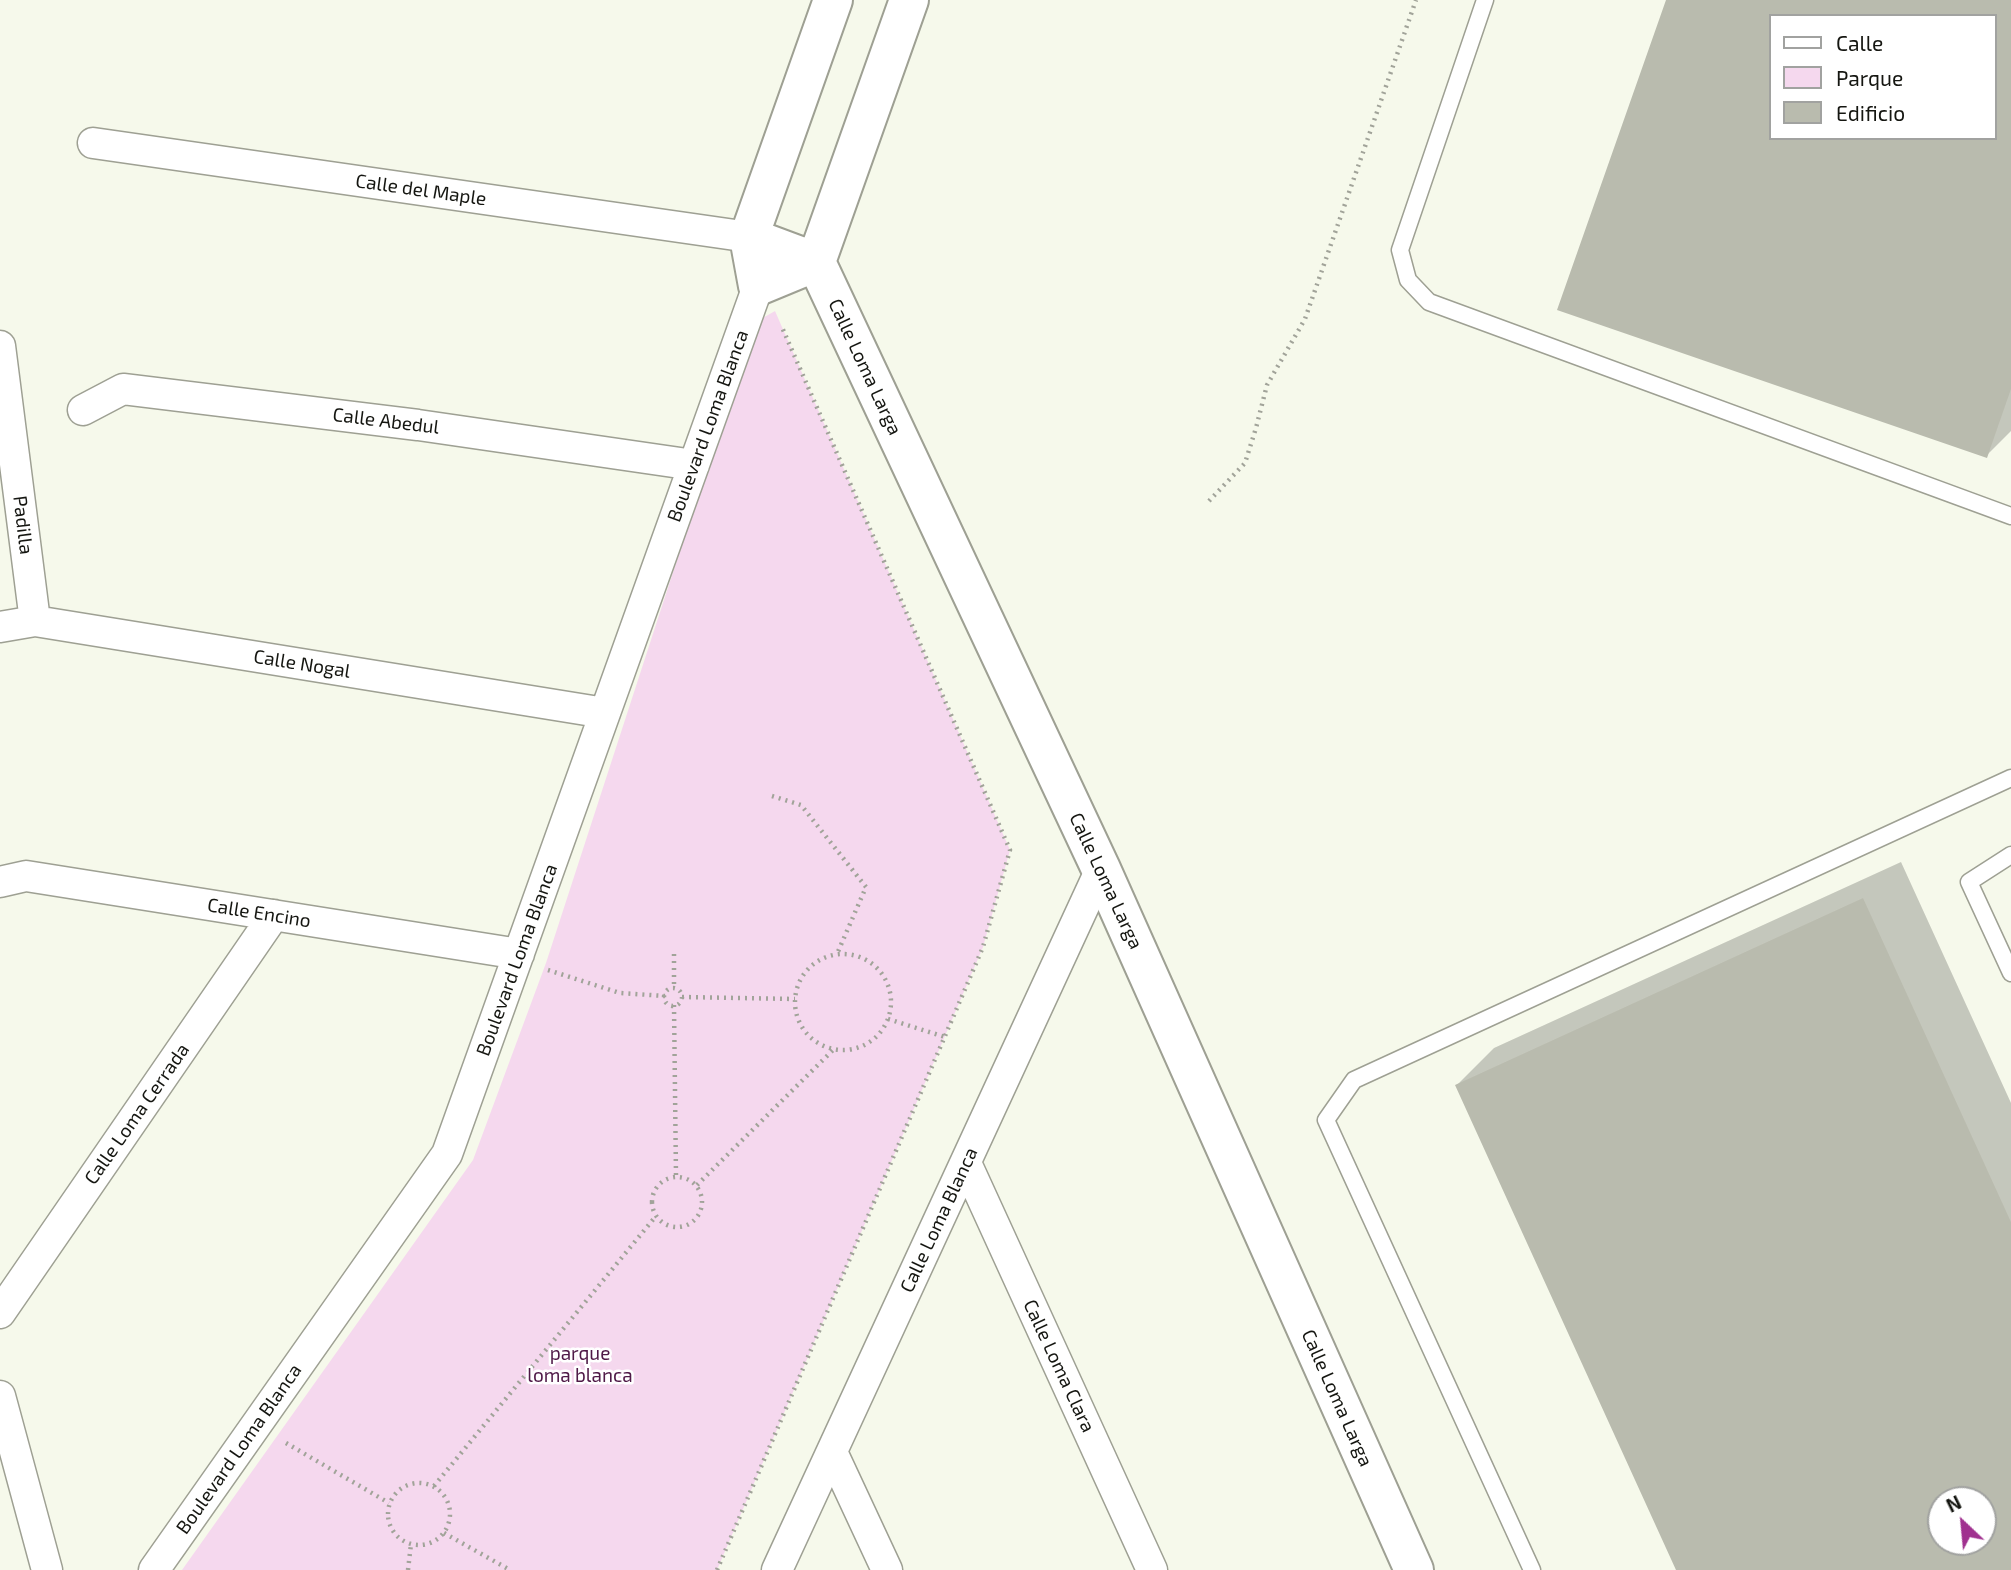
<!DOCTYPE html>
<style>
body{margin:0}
#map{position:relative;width:2011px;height:1570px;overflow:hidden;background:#f6f9eb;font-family:"Exo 2",sans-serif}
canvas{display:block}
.legend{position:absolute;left:1769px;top:14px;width:228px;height:126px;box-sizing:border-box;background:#fff;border:2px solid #a1a2a0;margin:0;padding:9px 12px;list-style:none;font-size:21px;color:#151611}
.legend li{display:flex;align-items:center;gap:14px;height:35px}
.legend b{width:35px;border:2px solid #a1a2a0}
.north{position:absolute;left:1927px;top:1486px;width:70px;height:70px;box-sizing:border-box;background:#fff;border:2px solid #a1a2a0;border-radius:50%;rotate:334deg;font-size:19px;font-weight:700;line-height:28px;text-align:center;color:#151611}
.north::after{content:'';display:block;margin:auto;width:24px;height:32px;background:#a0318f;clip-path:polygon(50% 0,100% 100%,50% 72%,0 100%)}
</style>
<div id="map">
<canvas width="2011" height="1570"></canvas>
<ul class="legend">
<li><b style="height:9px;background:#fff"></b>Calle</li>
<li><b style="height:19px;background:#f5d8ee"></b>Parque</li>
<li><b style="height:19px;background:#b9bbae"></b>Edificio</li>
</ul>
<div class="north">N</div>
</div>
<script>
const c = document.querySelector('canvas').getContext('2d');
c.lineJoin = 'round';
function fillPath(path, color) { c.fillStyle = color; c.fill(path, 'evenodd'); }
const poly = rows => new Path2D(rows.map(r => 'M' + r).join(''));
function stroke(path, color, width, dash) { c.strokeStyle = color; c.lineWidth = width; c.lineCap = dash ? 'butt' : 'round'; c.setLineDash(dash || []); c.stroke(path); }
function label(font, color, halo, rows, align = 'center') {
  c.font = font + ' "Exo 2",sans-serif'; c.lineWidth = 5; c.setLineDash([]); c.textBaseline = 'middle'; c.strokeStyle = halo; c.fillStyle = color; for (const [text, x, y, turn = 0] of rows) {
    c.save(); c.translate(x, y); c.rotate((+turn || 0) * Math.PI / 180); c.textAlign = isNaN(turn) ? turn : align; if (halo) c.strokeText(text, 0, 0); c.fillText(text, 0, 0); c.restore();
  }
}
fillPath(poly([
 [775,311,1010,850,983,947,717,1570,182,1570,473,1160,546,963,754,323]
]), '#f5d8ee');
fillPath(poly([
 [1667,0,2011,0,2011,431,1986,456],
 [1771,16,1995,16,1995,138,1771,138],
 [1901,862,2011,1103,2011,1570,1678,1570,1457,1085,1494,1048],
 [1941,1500,1983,1500,1983,1542,1941,1542]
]), '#0003');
fillPath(poly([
 [1666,0,2011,0,2011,389,1987,458,1557,310],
 [1771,16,1995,16,1995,138,1771,138],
 [1863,898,2011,1222,2011,1570,1676,1570,1455,1085],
 [1941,1500,1983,1500,1983,1542,1941,1542]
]), '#b9bbae');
const lane = poly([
 [1485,0,1400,250,1408,280,1429,302,2011,516],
 [2011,855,1969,882,2011,973],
 [1532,1570,1326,1120,1354,1080,2011,778]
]);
const street = poly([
 [93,143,749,237],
 [0,346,35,621],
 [83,410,123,389,418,425,694,465],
 [0,627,35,621,605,713],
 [0,882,26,876,519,954],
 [966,1163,1152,1570],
 [0,1313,274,915],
 [0,1396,47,1570],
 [832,1452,887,1570],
 [154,1570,447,1154,758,286],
 [777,1570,1101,869]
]);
const secondary = poly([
 [833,0,749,237,758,286,816,262,909,0],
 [749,237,816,262,1101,869,1414,1570]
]);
stroke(lane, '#9ea093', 19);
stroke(street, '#9ea093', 33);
stroke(secondary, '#9ea093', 42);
stroke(poly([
 [1209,501,1245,463,1256,428,1267,385,1305,319,1416,0],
 [772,796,801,805,866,887,837,954],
 '795 1002a48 48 0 1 1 96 0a48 48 0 1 1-96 0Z',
 [674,954,674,988],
 [548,970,620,993,665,996],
 '664 997a9 9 0 1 1 18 0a9 9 0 1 1-18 0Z',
 [682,997,795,999],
 [674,1005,676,1176],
 [888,1019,945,1037],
 '652 1202a25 25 0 1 1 50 0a25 25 0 1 1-50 0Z',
 [697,1185,834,1049],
 [286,1443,389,1503],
 '388 1514a31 31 0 1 1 62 0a31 31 0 1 1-62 0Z',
 [434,1486,656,1216],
 [444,1533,510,1570],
 [408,1570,411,1544],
 [717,1570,983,947,1010,850,781,325]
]), '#a1a399', 4.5, [2, 5]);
stroke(lane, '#fff', 16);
stroke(street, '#fff', 30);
stroke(secondary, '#fff', 38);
label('19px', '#151611', '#fff', [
 ["Calle del Maple",421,190,8],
 ["Calle Loma Larga",865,367,65],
 ["Calle Abedul",386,421,7],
 ["Boulevard Loma Blanca",708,426,-70],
 ["Padilla",23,525,83],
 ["Calle Nogal",302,664,9],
 ["Calle Loma Larga",1106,881,65],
 ["Calle Encino",259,913,9],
 ["Boulevard Loma Blanca",517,960,-70],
 ["Calle Loma Cerrada",137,1114,-55],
 ["Calle Loma Blanca",939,1220,-65],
 ["Calle Loma Clara",1059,1366,65],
 ["Calle Loma Larga",1337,1398,66],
 ["Boulevard Loma Blanca",239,1449,-55]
]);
label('19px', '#4f1947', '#fff', [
 ["parque",580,1354],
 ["loma blanca",580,1376]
]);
</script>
